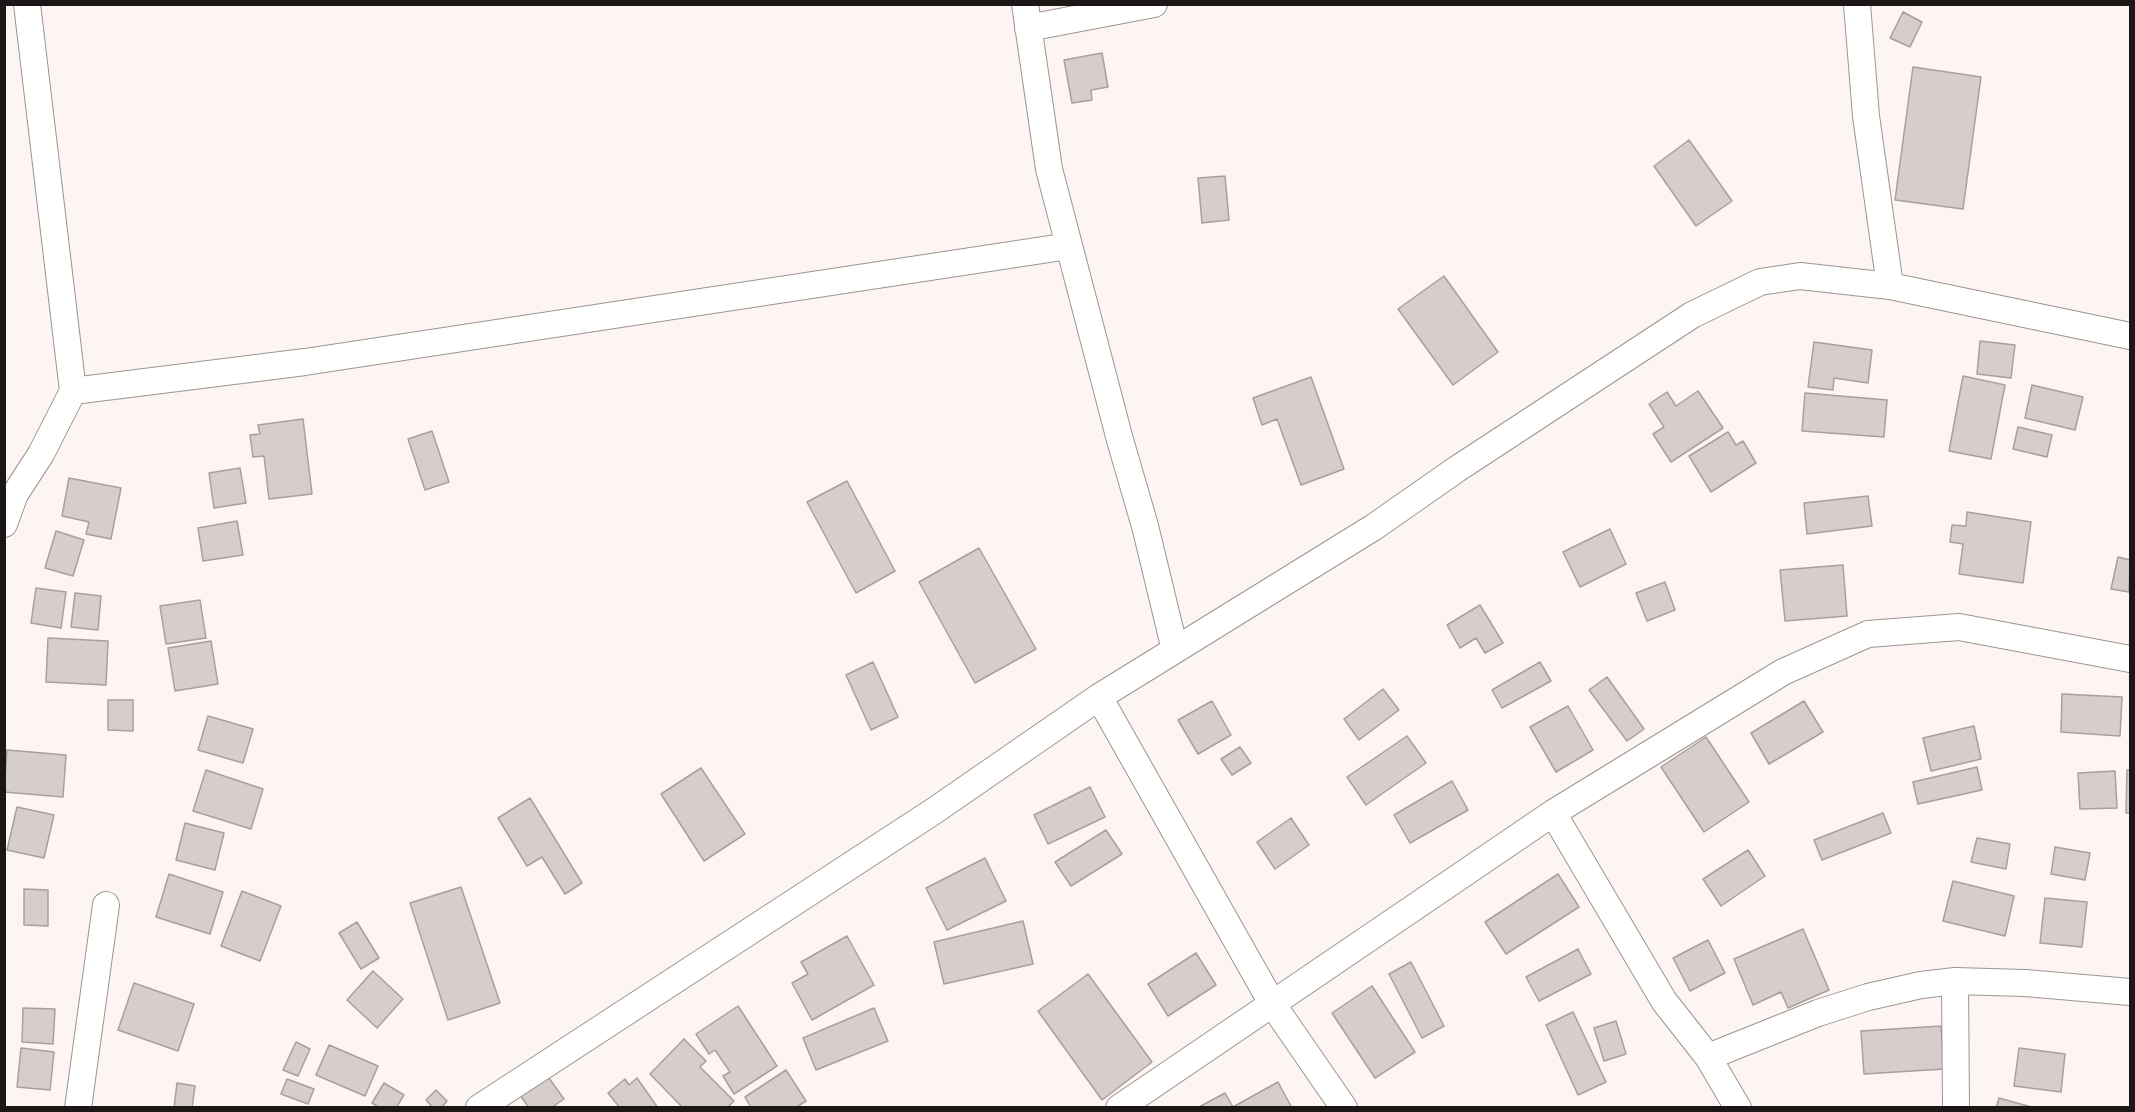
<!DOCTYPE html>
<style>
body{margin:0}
#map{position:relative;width:2135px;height:1112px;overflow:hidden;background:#fdf5f1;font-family:Mulish,sans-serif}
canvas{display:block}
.frame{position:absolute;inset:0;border:6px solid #1a1716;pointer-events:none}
</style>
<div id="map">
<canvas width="2135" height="1112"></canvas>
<div class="frame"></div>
</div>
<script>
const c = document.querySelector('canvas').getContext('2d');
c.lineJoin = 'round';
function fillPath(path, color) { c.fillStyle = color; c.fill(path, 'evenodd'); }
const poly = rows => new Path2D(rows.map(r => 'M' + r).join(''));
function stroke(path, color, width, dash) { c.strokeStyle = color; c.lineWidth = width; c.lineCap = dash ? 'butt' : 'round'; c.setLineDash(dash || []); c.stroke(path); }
const building = poly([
 [1903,12,1922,22,1910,47,1890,38,1903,12],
 [1102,53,1108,87,1091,90,1092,100,1072,103,1064,60,1102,53],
 [1913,67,1981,77,1963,209,1895,200,1913,67],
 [1689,140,1732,201,1696,226,1654,166,1689,140],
 [1225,176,1229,220,1202,223,1198,178,1225,176],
 [1444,276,1498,352,1453,385,1398,309,1444,276],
 [1980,341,2015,345,2011,378,1977,374,1980,341],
 [1814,342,1872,350,1868,383,1834,378,1833,390,1808,387,1814,342],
 [1963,376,2005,385,1991,459,1949,451,1963,376],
 [1311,377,1344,469,1301,485,1277,419,1262,425,1253,398,1311,377],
 [2032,385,2083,397,2075,430,2025,418,2032,385],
 [1698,391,1723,428,1671,462,1653,434,1664,427,1649,404,1667,392,1676,406,1698,391],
 [1805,393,1887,400,1884,437,1802,431,1805,393],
 [303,419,312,494,269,499,264,456,253,457,250,435,260,434,258,425,303,419],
 [2018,427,2052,435,2047,457,2013,449,2018,427],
 [432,431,449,482,425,490,408,439,432,431],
 [1728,432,1736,445,1743,441,1756,463,1711,492,1689,456,1728,432],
 [240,468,246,503,214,508,209,473,240,468],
 [69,478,121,488,111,539,86,534,89,522,62,516,69,478],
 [847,481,895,571,856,593,807,502,847,481],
 [1868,496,1872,526,1807,534,1804,503,1868,496],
 [1967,512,2031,522,2023,583,1959,574,1963,544,1950,542,1952,525,1966,526,1967,512],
 [237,521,243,555,203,561,198,528,237,521],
 [1610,529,1626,564,1580,587,1563,552,1610,529],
 [56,531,84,540,73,576,45,568,56,531],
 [979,548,1036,649,975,683,919,582,979,548],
 [2118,557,2130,560,2129,592,2111,589,2118,557],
 [1843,565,1847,616,1785,621,1780,570,1843,565],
 [1665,582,1675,610,1647,621,1636,593,1665,582],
 [36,588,66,592,61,628,31,623,36,588],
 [75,593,101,596,98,630,71,627,75,593],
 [200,600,206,638,166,644,160,606,200,600],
 [1480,605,1503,643,1485,653,1476,638,1460,648,1447,625,1480,605],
 [48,638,108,641,106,685,46,682,48,638],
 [211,641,218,684,175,691,168,648,211,641],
 [873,662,898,717,871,730,846,675,873,662],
 [1540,662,1551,681,1502,708,1492,690,1540,662],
 [1607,677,1644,729,1627,741,1589,690,1607,677],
 [1383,689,1399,710,1359,740,1344,719,1383,689],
 [2062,694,2122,697,2120,736,2061,732,2062,694],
 [108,700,133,700,133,731,108,730,108,700],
 [1212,701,1231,735,1198,754,1178,720,1212,701],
 [1804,701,1823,732,1769,764,1751,733,1804,701],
 [1568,706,1593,750,1556,772,1530,727,1568,706],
 [208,716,253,729,243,763,198,750,208,716],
 [1974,726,1981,759,1931,771,1923,738,1974,726],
 [1407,736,1426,763,1366,805,1347,777,1407,736],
 [1706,737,1749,802,1704,832,1661,767,1706,737],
 [1240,747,1251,763,1232,775,1221,759,1240,747],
 [7,750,66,755,63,797,4,792,7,750],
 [1977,767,1982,790,1918,804,1913,782,1977,767],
 [701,768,745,834,704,861,661,794,701,768],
 [206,770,263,789,251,829,193,811,206,770],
 [2127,770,2130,770,2130,813,2126,813,2127,770],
 [2115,771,2117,808,2080,809,2078,773,2115,771],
 [1452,781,1468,810,1410,843,1394,815,1452,781],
 [1090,787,1105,817,1048,844,1034,815,1090,787],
 [530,798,582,883,565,894,542,857,527,866,498,818,530,798],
 [17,807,54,815,44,858,7,850,17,807],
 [1883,813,1891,833,1822,860,1814,840,1883,813],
 [1291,818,1309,845,1275,869,1257,842,1291,818],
 [185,823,224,833,215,870,176,860,185,823],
 [1106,830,1122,854,1071,886,1055,862,1106,830],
 [1977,838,2010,844,2006,869,1971,862,1977,838],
 [2055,847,2090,853,2085,880,2051,874,2055,847],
 [1748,850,1765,876,1721,906,1703,879,1748,850],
 [985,858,1006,901,947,930,926,888,985,858],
 [169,874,223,892,210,934,156,917,169,874],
 [1558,874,1579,907,1506,954,1485,922,1558,874],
 [1953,881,2014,896,2005,936,1943,921,1953,881],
 [461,887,500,1003,448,1020,410,903,461,887],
 [24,889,48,890,48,926,24,925,24,889],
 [242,891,281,906,260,961,221,946,242,891],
 [2045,898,2087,902,2082,947,2040,943,2045,898],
 [1023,921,1033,964,944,984,934,942,1023,921],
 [357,922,379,958,361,969,339,933,357,922],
 [1803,929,1829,990,1788,1008,1781,992,1753,1005,1734,959,1803,929],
 [847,936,874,985,812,1020,792,983,808,974,801,962,847,936],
 [1708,940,1725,973,1690,991,1673,958,1708,940],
 [1578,949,1591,974,1539,1001,1526,977,1578,949],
 [1196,953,1216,985,1168,1016,1148,984,1196,953],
 [1411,962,1444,1026,1422,1038,1389,974,1411,962],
 [373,971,403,999,377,1028,347,1000,373,971],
 [1088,974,1152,1062,1102,1100,1038,1011,1088,974],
 [134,983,194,1004,178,1051,118,1030,134,983],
 [1372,986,1415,1052,1375,1078,1332,1013,1372,986],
 [738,1006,777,1066,734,1094,723,1076,730,1072,715,1050,709,1054,696,1034,738,1006],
 [23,1008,55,1009,53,1044,22,1042,23,1008],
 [874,1008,888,1041,816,1070,803,1038,874,1008],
 [1573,1012,1606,1082,1578,1095,1546,1025,1573,1012],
 [1616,1021,1626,1054,1604,1061,1594,1028,1616,1021],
 [1941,1026,1944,1069,1864,1074,1861,1031,1941,1026],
 [684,1039,706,1061,700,1067,734,1101,727,1108,683,1108,650,1074,684,1039],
 [296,1042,310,1049,298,1076,283,1070,296,1042],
 [329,1045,378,1066,365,1096,316,1075,329,1045],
 [21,1048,54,1052,50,1090,17,1087,21,1048],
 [2019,1048,2065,1054,2061,1092,2014,1086,2019,1048],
 [539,1064,564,1099,551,1108,529,1108,512,1083,539,1064],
 [786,1070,806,1101,795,1108,751,1108,745,1097,786,1070],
 [637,1078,658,1108,620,1108,608,1093,625,1079,629,1085,637,1078],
 [287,1079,314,1089,308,1104,281,1094,287,1079],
 [1278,1082,1292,1108,1197,1108,1225,1093,1233,1107,1278,1082],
 [177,1083,195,1086,192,1108,174,1108,177,1083],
 [384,1083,404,1095,396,1108,380,1108,372,1103,384,1083],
 [436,1090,447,1101,441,1108,433,1108,426,1100,436,1090],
 [1999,1098,2035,1108,1996,1108,1999,1098]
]);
fillPath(building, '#d7cecc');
stroke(building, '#a89f9e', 1.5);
const street = poly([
 [1025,4,1049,169,1120,440,1145,526,1175,650],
 [1857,4,1866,116,1890,286],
 [1028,28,1154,4],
 [73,391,305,362,1069,246],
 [4,524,15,494,41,454,73,391,27,4],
 [1099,697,1273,1005,1344,1108],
 [1553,813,1664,1001,1708,1057,1738,1108],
 [1955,981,1956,1108],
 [1708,1057,1818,1013,1868,997,1921,985,1955,981,2025,983,2130,992],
 [78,1108,106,905],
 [479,1108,934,811,1099,697,1374,527,1457,469,1692,315,1760,282,1800,276,1890,286,2130,336],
 [1119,1108,1553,813,1783,672,1868,634,1959,627,2130,659]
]);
stroke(street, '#9c9591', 28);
stroke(street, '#fff', 26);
</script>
